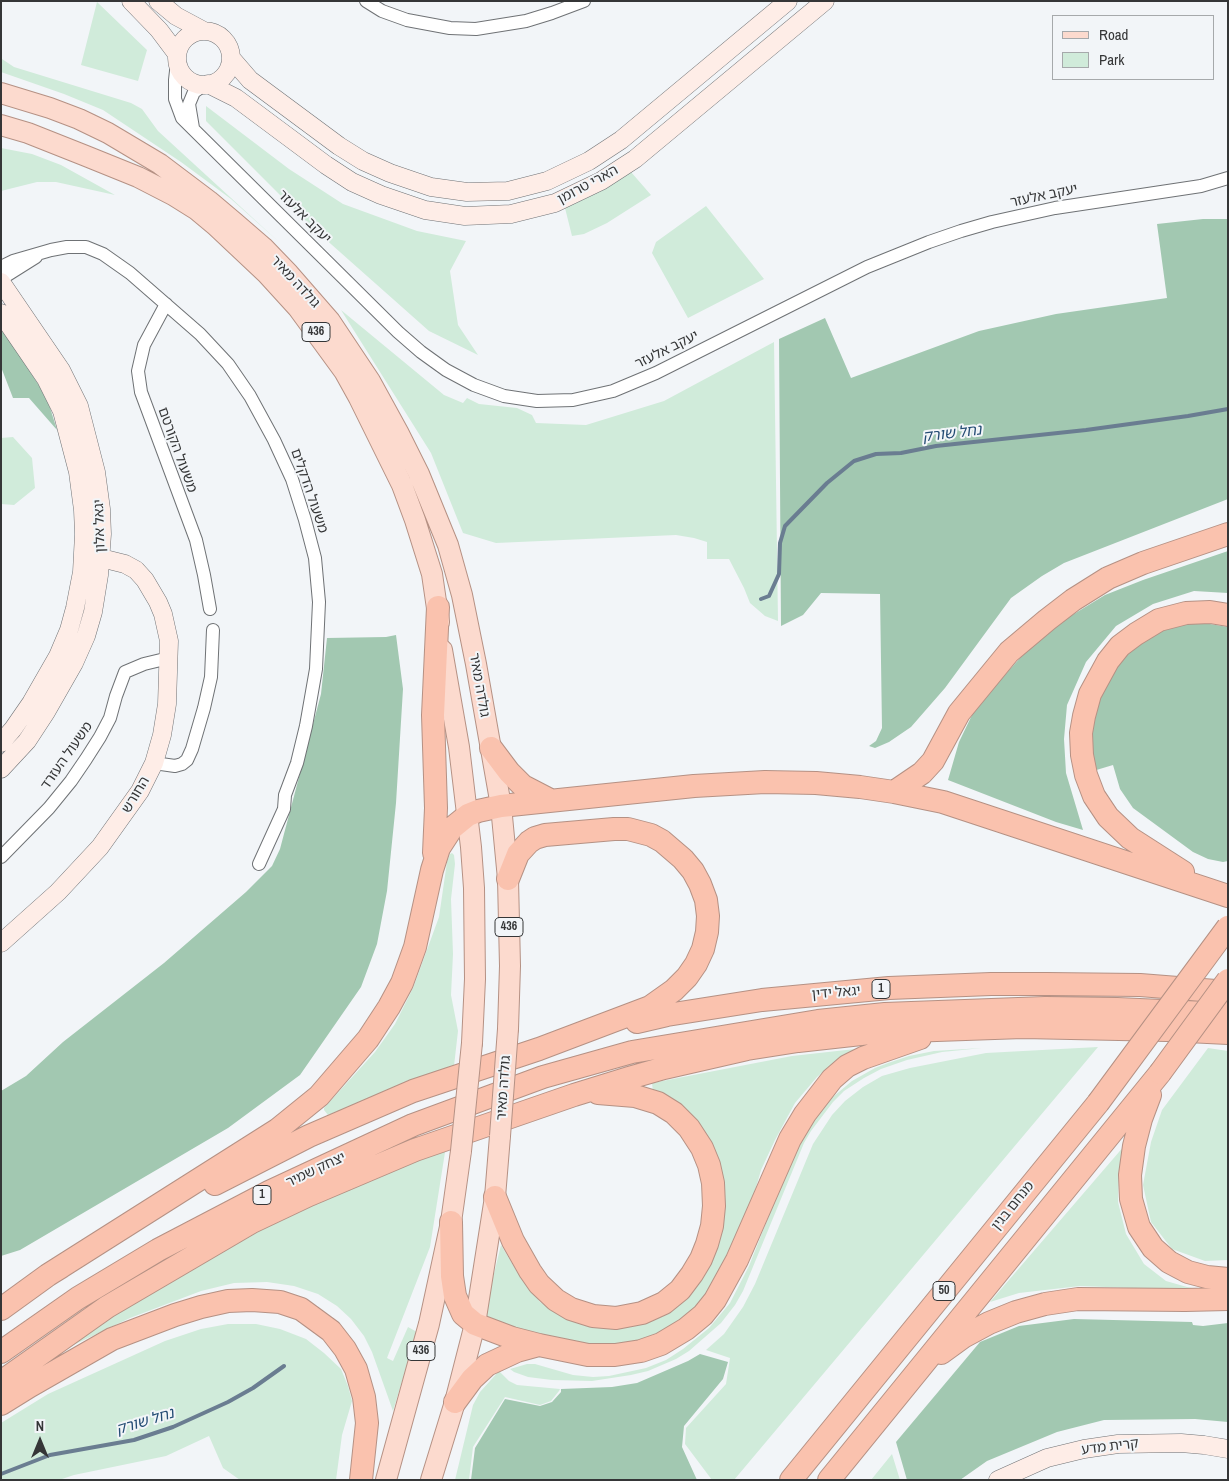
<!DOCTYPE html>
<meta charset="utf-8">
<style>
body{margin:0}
#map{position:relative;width:1229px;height:1481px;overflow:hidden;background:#f2f5f8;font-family:"Archivo Narrow",sans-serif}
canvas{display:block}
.frame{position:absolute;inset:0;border:2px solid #353637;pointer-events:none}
.legend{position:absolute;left:1052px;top:15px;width:162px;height:65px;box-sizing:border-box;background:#f2f5f8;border:1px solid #a6a9ab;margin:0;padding:6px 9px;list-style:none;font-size:15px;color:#353637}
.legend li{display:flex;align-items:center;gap:10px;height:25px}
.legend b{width:25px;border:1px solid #a6a9ab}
.north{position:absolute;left:15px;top:1416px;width:50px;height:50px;-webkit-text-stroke:4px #f2f5f8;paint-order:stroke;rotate:0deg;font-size:14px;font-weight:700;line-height:20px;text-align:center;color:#353637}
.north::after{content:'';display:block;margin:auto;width:18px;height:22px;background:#353637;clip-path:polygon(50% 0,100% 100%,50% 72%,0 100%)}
</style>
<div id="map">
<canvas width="1229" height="1481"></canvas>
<div class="frame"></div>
<ul class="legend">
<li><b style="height:6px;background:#fcdace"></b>Road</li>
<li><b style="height:14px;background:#d0ebda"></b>Park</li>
</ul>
<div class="north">N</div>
</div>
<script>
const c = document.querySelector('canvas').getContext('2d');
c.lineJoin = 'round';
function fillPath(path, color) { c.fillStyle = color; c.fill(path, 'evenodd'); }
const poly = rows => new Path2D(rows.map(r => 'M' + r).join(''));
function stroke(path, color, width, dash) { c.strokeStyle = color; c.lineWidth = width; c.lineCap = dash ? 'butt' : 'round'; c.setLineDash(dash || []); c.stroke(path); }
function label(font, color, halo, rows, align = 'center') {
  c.font = font + ' "Archivo Narrow","Noto Sans Hebrew",sans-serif'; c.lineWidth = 4; c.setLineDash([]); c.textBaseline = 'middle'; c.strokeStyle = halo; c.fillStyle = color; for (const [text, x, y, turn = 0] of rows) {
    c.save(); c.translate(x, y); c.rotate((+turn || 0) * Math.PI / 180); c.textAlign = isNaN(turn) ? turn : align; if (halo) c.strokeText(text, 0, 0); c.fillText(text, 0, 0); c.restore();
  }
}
fillPath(poly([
 [97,2,147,50,138,81,81,65],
 [1,53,2,59,14,67,131,103,142,109,158,131,279,242,231,199,181,162,103,110,64,94,1,72],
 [206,106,289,169,343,204,417,231,466,241,450,271,458,325,478,355,429,331,314,229,206,121],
 [1,148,32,154,61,165,115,195,56,182,37,182,1,191],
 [631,172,651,195,607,223,584,234,572,236,565,208],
 [706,206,764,279,688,318,652,253,656,242],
 [341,310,444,395,463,403,467,398,479,404,517,408,532,415,536,423,586,425,664,401,774,342,778,621,765,616,750,603,744,588,729,559,707,559,707,542,694,538,676,535,496,543,463,533,431,453],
 [13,437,32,458,35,488,14,505,1,504,1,438],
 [452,853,454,855,455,864,451,899,453,954,451,995,458,1031,454,1066,328,1115,324,1110,324,1108,375,1052,395,1024,413,988,439,917,447,862,450,854],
 [1098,1047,734,1480,712,1480,685,1444,686,1428,726,1384,730,1358,706,1350,724,1334,743,1307,755,1284,813,1144,832,1115,845,1101,863,1087,882,1076,910,1068,986,1053],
 [982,1048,942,1052,907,1060,881,1069,864,1078,844,1091,833,1102,811,1131,804,1143,743,1291,735,1305,721,1323,689,1351,676,1359,648,1371,631,1375,592,1381,552,1380,528,1377,514,1372,510,1369,527,1364,535,1364,573,1375,593,1377,609,1376,646,1368,666,1360,683,1349,709,1328,730,1303,749,1266,793,1155,804,1132,828,1101,852,1081,875,1068,888,1063,909,1056,934,1051],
 [1208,1048,1228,1051,1228,1260,1205,1261,1172,1249,1151,1222,1143,1185,1151,1142,1162,1110],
 [855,1049,834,1062,817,1077,795,1103,775,1140,761,1170,751,1205,715,1283,695,1308,666,1332,631,1345,573,1346,483,1318,501,1245,517,1272,540,1302,564,1317,613,1327,636,1326,663,1315,723,1192,653,1092,652,1083,792,1056],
 [1125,1145,1119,1169,1118,1202,1126,1234,1144,1264,1166,1281,1187,1287,1209,1291,1080,1286,1019,1293,990,1302],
 [446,1146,430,1247,387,1358,393,1361,408,1327,417,1332,393,1411,372,1352,364,1336,351,1319,337,1306,318,1294,294,1286,267,1282,234,1283,201,1291,130,1318,61,1351,125,1300,253,1230],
 [228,1324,256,1324,280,1329,306,1339,324,1353,341,1369,348,1386,352,1401,342,1435,336,1480,240,1480,223,1468,209,1436,166,1456,74,1475,59,1480,1,1480,1,1423,48,1394,165,1341,201,1329],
 [499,1371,509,1381,517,1385,560,1389,559,1391,551,1401,540,1405,505,1397,473,1447,469,1480,455,1480,473,1405,480,1392],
 [892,1454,900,1480,871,1480]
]), '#d0ebda');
fillPath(poly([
 [1203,219,1228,219,1228,499,1064,563,1042,576,1011,598,945,688,911,727,889,742,875,748,869,746,876,741,882,728,880,594,821,593,803,615,781,626,779,339,825,318,851,378,979,331,1056,314,1167,298,1157,224],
 [1,326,47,398,57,430,29,398,13,398,1,367],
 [1228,551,1228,593,1194,591,1153,604,1116,626,1086,662,1067,705,1064,739,1066,773,1083,830,1056,822,948,780,959,742,973,713,984,698,1021,657,1056,625,1105,595,1143,580],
 [1204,623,1228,627,1228,861,1223,862,1208,859,1193,852,1133,808,1120,789,1113,765,1093,771,1090,726,1107,681,1123,659,1140,643,1162,630,1181,624],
 [396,635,403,689,396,803,387,891,377,944,361,987,300,1075,228,1128,20,1250,1,1256,1,1091,26,1076,63,1042,164,963,246,892,272,866,280,849,321,694,327,638,386,637],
 [1074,1319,1192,1322,1193,1325,1203,1326,1228,1323,1228,1422,1195,1419,1104,1420,1057,1432,987,1461,960,1480,907,1480,896,1442,980,1342,1019,1326],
 [700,1354,728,1362,723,1379,684,1426,682,1447,697,1480,471,1480,475,1448,505,1399,540,1406,552,1402,561,1392,561,1389,612,1387,637,1383,688,1361]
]), '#a2c8b1');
stroke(poly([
 [761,599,769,596,779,574,780,543,785,526,827,483,854,461,876,454,901,453,936,446,1086,430,1188,416,1228,409],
 [1,1474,50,1455,134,1440,173,1427,228,1402,253,1388,284,1366]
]), '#6a7d91', 4);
const street = poly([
 [366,1,382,11,407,20,450,28,476,29,526,21,552,13,584,1],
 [177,62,175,80,175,99,182,118,398,332,421,352,446,370,474,385,504,396,537,401,573,400,613,391,656,373,867,267,929,242,961,231,992,222,1055,208,1201,186,1228,178],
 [193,128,189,104,194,92,204,85],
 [1,267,13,261,51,250,67,247,86,247,103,254,130,273,200,334,228,364,250,396,274,440,292,479,305,520,315,558,319,602,316,669,306,726,297,763,285,795,284,809,259,864],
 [1,279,36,257],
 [166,304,144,345,138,371,141,392,196,540,204,575,210,609],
 [154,763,175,766,182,764,187,760,192,749,204,708,211,677,213,630],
 [1,857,49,808,71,781,86,759,100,737,110,718,116,696,125,672,144,664,169,658]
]);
const secondary = poly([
 [131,1,159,30,177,54],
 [158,1,176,16,204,31],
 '177 58a27 27 0 1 1 54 0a27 27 0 1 1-54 0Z',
 [231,58,250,80,339,146,363,161,390,173,431,187,467,192,508,191,547,181,589,161,621,140,788,1],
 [208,84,236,98,326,165,352,182,381,195,425,210,465,216,511,214,555,203,601,181,635,159,825,1],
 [1,282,61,370,79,406,96,472,101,509,102,534,99,575,93,612,86,636,74,663,46,712,27,741,1,769],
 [1,313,46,379,62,411,78,472,83,510,84,534,82,572,75,608,69,630,58,656,31,703,13,729,1,743],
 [1,943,58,892,100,847,140,791,154,763,162,735,167,704,169,641,163,614,158,602,145,580,136,570,125,564,101,558,83,562],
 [998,1480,1047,1458,1084,1449,1118,1444,1181,1443,1204,1445,1228,1449]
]);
const primary = poly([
 [1,93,50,108,79,119,108,133,160,164,209,201,235,223,263,247,289,274,330,321,370,381,398,432,419,474,448,545,462,595,476,664,501,806,508,879,510,966,508,1029],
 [1,125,28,133,86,156,138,177,173,195,197,210,215,225,267,274,298,308,344,371,359,398,402,485,415,520,432,574,439,622],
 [442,650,459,747,471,847,474,888,475,979,472,1043],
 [386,1480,429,1324,451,1222,461,1151],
 [431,1480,455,1402,475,1324,495,1197,500,1136]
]);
const highway = poly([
 [491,748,509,772,523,786,550,800],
 [894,792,922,773,933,761,959,713,1009,652,1047,620,1073,600,1108,578,1143,563,1228,534],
 [434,853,436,808,433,715,438,607],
 [1183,872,1130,838,1108,817,1094,796,1086,775,1082,755,1081,733,1084,716,1090,694,1108,661,1120,646,1136,634,1159,620,1186,613,1210,612,1228,615],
 [637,1022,667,1015,762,1000,889,988,991,984,1047,984,1140,985,1228,992],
 [1150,1095,1141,1119,1134,1146,1130,1175,1131,1199,1139,1227,1153,1248,1169,1262,1188,1272,1207,1277,1228,1279],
 [215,1184,309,1136,413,1091,539,1049,650,1007,674,990,687,977,696,964,703,949,707,932,708,916,706,900,700,884,693,871,683,859,662,841,651,835,628,829,614,829,545,835,535,838,529,842,518,854,508,879],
 [495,1197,513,1241,530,1271,539,1284,556,1300,571,1309,593,1316,616,1318,642,1313,664,1303,680,1290,692,1274,701,1259,707,1244,712,1226,714,1206,713,1183,709,1165,702,1148,689,1128,674,1113,658,1103,635,1096,598,1093],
 [451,1222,452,1276,455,1296,463,1314,475,1324,512,1338,539,1345,588,1355,615,1355,641,1351,661,1344,686,1329,703,1315,715,1300,737,1260,790,1139,805,1114,832,1079,847,1066,863,1058,920,1038],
 [48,1275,277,1130,319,1096,368,1039,389,1007,402,983,415,947,432,870,439,848,452,828,468,815,478,811,501,806,694,786,765,782,816,783,860,787,894,792,943,802,1228,896],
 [1,1309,48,1275,61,1267],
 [1,1352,78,1298,158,1250,269,1192,413,1125,543,1077,632,1052,818,1021,885,1014,1045,1008,1117,1009,1228,1014],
 [941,1353,963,1337,989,1323,1016,1312,1045,1304,1078,1299,1185,1300,1228,1299],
 [1,1382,107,1307,252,1222,309,1195,415,1150,574,1095,629,1078,664,1068,747,1049,798,1041,879,1032,1023,1027,1167,1030,1228,1033],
 [455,1402,472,1379,487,1365,517,1351,539,1345],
 [1,1404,30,1386,112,1339,175,1315,201,1307,228,1301,252,1300,280,1302,301,1309,331,1331,345,1349,356,1369,364,1397,367,1423,361,1480],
 [791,1480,1098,1103],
 [829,1480,1160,1073]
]);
stroke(street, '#6f7275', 14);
stroke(secondary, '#6f7275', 19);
stroke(primary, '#b59184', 22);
stroke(highway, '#b59184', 24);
stroke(street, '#fff', 12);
stroke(secondary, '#feede7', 18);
stroke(primary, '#fcdace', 20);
stroke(highway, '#fac2ae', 22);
const primaryBridge = poly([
 [500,1136,508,1029],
 [461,1151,472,1043]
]);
const highwayBridge = poly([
 [1160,1073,1228,980],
 [1098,1103,1228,927]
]);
stroke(primaryBridge, '#b59184', 22, []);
stroke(highwayBridge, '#b59184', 24, []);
stroke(primaryBridge, '#fcdace', 20);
stroke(highwayBridge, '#fac2ae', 22);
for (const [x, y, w] of [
 [316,332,28],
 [509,927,28],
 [881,989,18],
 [262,1195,18],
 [944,1291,22],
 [421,1351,28]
]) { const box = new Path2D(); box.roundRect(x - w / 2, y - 9.5, w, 19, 4); c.fillStyle = '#f2f5f8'; c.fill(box); stroke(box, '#353637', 1); }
label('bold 12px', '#353637', null, [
 ["436",316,332],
 ["436",509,927],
 ["1",881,989],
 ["1",262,1195],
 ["50",944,1291],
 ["436",421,1351]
]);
label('14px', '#353637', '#f2f5f8', [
 ["הארי טרומן",588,185,-28],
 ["יעקב אלעזר",1044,196,-12],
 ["יעקב אלעזר",304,217,45],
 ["גולדה מאיר",295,282,47],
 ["יעקב אלעזר",667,350,-26],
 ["משעול הקורטם",177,450,70],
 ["משעול הדקלים",309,491,71],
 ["יגאל אלון",100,526,-92],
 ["גולדה מאיר",479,685,80],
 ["משעול העזרד",67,756,-55],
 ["החורש",136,795,-59],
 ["יגאל ידין",836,993,-5],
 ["גולדה מאיר",504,1088,-86],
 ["יצחק שמיר",316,1170,-25],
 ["מנחם בגין",1013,1206,-51],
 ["קרית מדע",1110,1447,-7]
]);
label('italic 15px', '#244c74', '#f2f5f8', [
 ["נחל שורק",952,434,-7],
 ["נחל שורק",145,1422,-17]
]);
</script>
